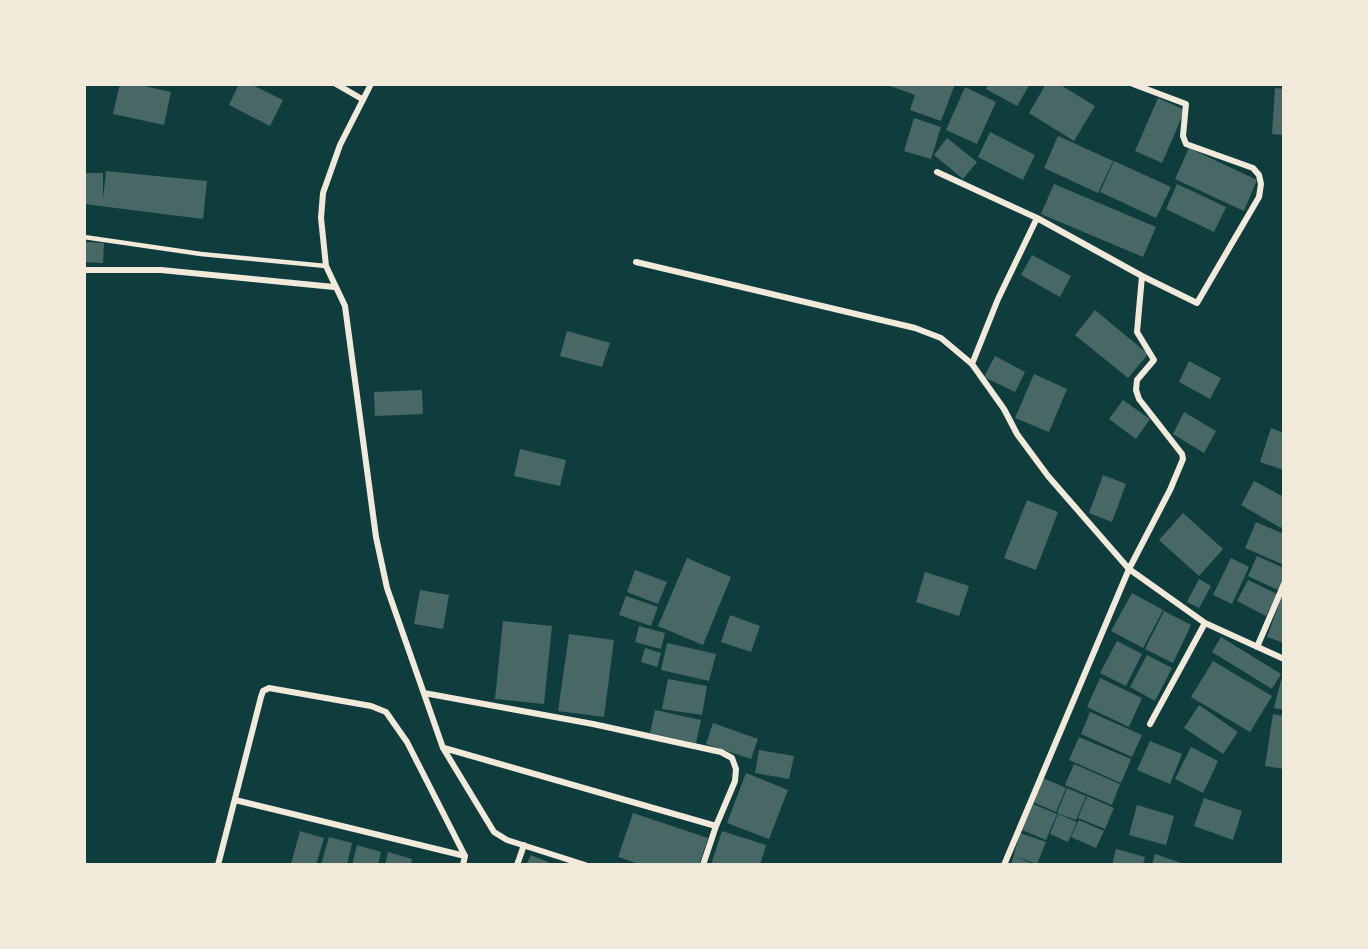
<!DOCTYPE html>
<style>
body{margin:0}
#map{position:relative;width:1368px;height:949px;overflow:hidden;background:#0f3d3e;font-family:"Open Sans",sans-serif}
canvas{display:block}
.frame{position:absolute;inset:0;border:86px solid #f1e9da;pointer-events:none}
</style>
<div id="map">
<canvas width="1368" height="949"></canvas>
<div class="frame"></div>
</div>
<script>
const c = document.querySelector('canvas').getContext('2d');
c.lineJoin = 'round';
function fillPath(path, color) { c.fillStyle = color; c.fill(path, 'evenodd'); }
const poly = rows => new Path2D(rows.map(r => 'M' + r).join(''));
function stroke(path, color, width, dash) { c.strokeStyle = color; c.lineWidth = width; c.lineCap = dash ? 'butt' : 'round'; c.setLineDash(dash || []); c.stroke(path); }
fillPath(poly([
 [120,84,135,84,171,92,164,125,113,114],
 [239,84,250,84,283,100,270,126,229,105],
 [885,84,955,84,941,121,910,110,915,95],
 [989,84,1030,84,1017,106,986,89],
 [1046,84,1059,84,1095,106,1074,141,1029,113],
 [965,87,996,102,977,144,946,130],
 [1275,88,1284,89,1284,135,1272,134],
 [1158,98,1185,110,1162,163,1135,151],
 [914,118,941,127,931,159,904,151],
 [990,132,1035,155,1023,180,978,157],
 [1058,136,1113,161,1098,193,1044,168],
 [947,138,977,162,963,179,934,155],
 [1189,148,1257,180,1244,211,1175,179],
 [1114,161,1171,187,1156,218,1100,192],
 [106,171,207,181,203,219,84,204,84,173,103,173,103,199],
 [1054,184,1156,227,1143,257,1041,214],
 [1177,184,1226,207,1214,232,1166,209],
 [84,242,104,243,103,263,84,262],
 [1032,255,1071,276,1060,297,1021,275],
 [1095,310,1148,354,1128,378,1075,335],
 [567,331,610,343,602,367,560,356],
 [995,356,1025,372,1015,392,984,377],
 [1189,361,1221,378,1210,399,1179,382],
 [1034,374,1067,389,1049,432,1015,418],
 [422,390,423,414,375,416,374,392],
 [1123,400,1150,419,1136,439,1109,419],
 [1184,412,1216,431,1204,453,1173,434],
 [1271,428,1284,433,1284,470,1260,462],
 [520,449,566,460,560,486,514,476],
 [1103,475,1126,484,1112,522,1089,513],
 [1254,481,1284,497,1284,523,1281,528,1241,505],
 [1027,500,1058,512,1036,570,1004,558],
 [1183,513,1223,549,1199,576,1159,540],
 [1256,522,1284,534,1284,565,1245,548],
 [1257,556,1284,568,1284,581,1280,591,1248,576],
 [687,558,731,577,703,645,658,626],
 [1231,558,1249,567,1232,604,1213,595],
 [635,570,667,582,658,604,627,592],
 [925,572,969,586,959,616,916,602],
 [1199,579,1211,586,1199,608,1187,602],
 [1248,580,1277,594,1266,616,1237,601],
 [420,590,449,595,443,629,414,624],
 [1284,590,1284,643,1267,637],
 [1132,593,1163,610,1143,648,1111,631],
 [626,596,658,607,651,626,619,615],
 [1164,611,1191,625,1173,663,1145,649],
 [730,615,760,626,751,652,721,642],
 [503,621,552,626,544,704,495,699],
 [639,626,665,633,661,649,635,642],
 [569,634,614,640,604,717,558,711],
 [1221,637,1281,674,1272,689,1212,652],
 [1117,641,1142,654,1126,686,1100,673],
 [667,643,716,654,709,681,661,670],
 [645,648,661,653,657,667,641,662],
 [1147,655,1172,668,1155,701,1130,687],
 [1213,661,1272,696,1250,732,1191,697],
 [1283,673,1284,673,1284,710,1274,708],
 [1100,678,1142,698,1129,727,1087,707],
 [668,679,707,686,702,715,662,709],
 [1199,705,1238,732,1223,754,1184,728],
 [655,710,701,720,696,743,650,733],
 [1090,712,1142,735,1132,757,1081,734],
 [1273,714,1284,716,1284,769,1265,766],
 [713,723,758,739,751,759,706,744],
 [1079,737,1131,759,1121,783,1069,760],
 [1150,741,1182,754,1170,784,1137,770],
 [1191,747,1218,761,1203,793,1175,779],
 [759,750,794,756,789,779,755,773],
 [1074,764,1120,784,1112,805,1065,785],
 [746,773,788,790,769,839,727,823],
 [1043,778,1066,788,1056,812,1033,802],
 [1067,788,1086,796,1076,820,1057,813],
 [1087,796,1114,808,1105,829,1078,818],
 [1204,798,1242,811,1233,840,1194,826],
 [1033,804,1057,814,1046,840,1022,830],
 [1137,805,1174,816,1166,845,1129,835],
 [633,813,708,838,699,865,642,865,618,857],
 [1058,814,1077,822,1068,842,1050,834],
 [1079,820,1104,831,1096,848,1071,837],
 [300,831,324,838,316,865,291,864],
 [722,831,766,845,760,865,711,865],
 [1020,833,1046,842,1037,864,1017,857,1035,865,1011,865],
 [329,837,352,843,347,865,321,865],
 [357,845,381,852,378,865,352,865],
 [1116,849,1145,857,1143,865,1112,865],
 [388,852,412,859,411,865,385,865],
 [1155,854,1187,865,1152,865],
 [531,855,555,865,526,865]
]), '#486865');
stroke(poly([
 [84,237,201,254,326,266]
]), '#f1e9da', 4.5);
stroke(poly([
 [336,84,362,99],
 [371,84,340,145,323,193,321,218,326,266,345,306,376,537,387,588,443,748,494,832,507,840,585,865],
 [937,172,1037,218,1142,276],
 [636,262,915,328,941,338,972,364,1004,409,1017,434,1048,476,1129,569,1205,623,1284,659],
 [84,270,161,270,334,287],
 [972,364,998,299,1037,218],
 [1257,647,1284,584],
 [424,693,593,724,721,752,732,758,736,769,735,781,716,826],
 [1150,724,1205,623],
 [444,748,716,826,703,865],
 [235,800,465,856],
 [218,865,261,697,263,691,269,688,371,706,386,712,407,742,465,856,463,865],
 [517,865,524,845],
 [1004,865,1129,569,1170,490,1183,459,1182,454,1139,399,1136,390,1137,380,1154,360,1137,332,1142,276,1197,303,1259,197,1261,184,1259,175,1253,168,1186,144,1183,136,1186,104,1133,84]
]), '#f1e9da', 6);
</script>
